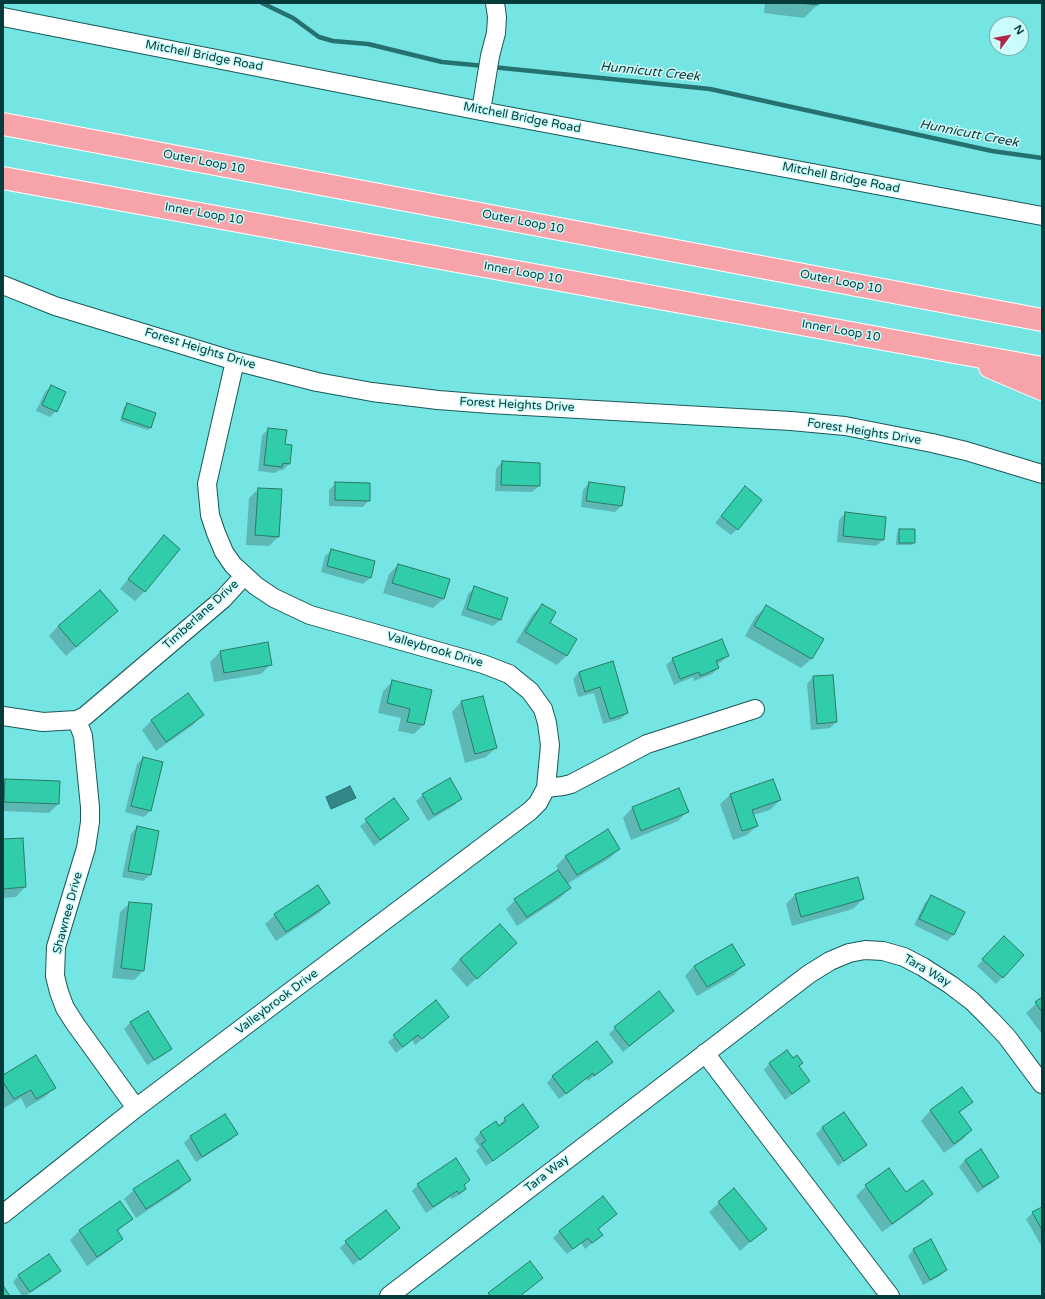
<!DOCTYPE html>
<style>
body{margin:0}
#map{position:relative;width:1045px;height:1299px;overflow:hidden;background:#74e5e3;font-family:"Varela Round",sans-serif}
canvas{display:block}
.frame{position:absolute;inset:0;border:4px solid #053b3a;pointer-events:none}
.north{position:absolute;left:989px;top:16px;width:40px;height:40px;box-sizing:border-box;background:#c9fcfa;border:1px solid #7bafad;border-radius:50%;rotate:58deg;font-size:11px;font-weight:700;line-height:16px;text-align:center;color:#053b3a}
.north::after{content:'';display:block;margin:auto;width:14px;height:18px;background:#b42246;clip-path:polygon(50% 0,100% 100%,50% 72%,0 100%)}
</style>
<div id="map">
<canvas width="1045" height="1299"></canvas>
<div class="frame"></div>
<div class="north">N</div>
</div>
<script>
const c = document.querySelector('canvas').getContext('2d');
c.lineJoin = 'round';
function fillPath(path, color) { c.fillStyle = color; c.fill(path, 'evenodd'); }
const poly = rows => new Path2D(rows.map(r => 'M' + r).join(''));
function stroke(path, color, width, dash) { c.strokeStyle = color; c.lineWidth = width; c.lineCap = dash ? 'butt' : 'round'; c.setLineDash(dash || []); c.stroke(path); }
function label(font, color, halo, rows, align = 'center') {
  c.font = font + ' "Varela Round",sans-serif'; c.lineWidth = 3; c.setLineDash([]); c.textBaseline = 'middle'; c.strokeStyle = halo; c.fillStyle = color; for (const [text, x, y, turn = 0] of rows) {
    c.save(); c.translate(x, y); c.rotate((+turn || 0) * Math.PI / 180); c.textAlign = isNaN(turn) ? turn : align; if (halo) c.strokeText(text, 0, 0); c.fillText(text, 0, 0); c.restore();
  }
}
const water = poly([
 [350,786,356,798,331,809,326,797,350,786]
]);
fillPath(water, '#338887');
stroke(water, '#257170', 1);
fillPath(poly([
 [765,3,818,3,817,5,804,18,764,13],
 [51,386,56,411,50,417,36,411,45,392],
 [127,404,151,427,148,430,120,421,124,407],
 [269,429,289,464,283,470,279,470,275,473,258,471,262,435],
 [502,462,539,486,532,492,495,491,496,469],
 [336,483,369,500,363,507,329,506,329,490],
 [589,483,624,488,621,506,615,512,581,507,583,490],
 [745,488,737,529,731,535,715,523],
 [258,489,278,537,269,546,246,545,249,498],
 [845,513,883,540,876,546,837,542,839,520],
 [899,530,914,543,911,545,896,545,897,533],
 [164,537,179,549,144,592,135,601,120,589,155,546],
 [332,550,374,562,370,578,363,584,321,572,325,556],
 [398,565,448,580,443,599,433,608,383,593,389,574],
 [475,588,500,620,493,626,461,615,468,594],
 [542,605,548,623,576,639,566,656,557,665,516,642,532,615],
 [766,607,822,639,811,659,801,668,745,636,756,616],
 [117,611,66,656,49,636,58,626],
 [267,643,271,664,261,674,214,682,210,662,220,652],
 [727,656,721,662,717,664,718,668,712,674,694,681,693,677,674,685,666,665,673,659],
 [612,662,627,713,621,719,603,724,594,693,578,697,573,679,579,672],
 [832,676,836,722,830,728,811,730,807,684,813,677],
 [393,681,423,725,414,734,398,731,401,718,378,713,383,691],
 [188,695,202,715,193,725,156,751,142,730,151,721],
 [461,702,496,748,486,757,465,763,452,712],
 [143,758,150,811,144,817,125,812,137,764],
 [5,780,58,804,49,813,3,811,3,782],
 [773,780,780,800,770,810,753,815,757,826,747,835,733,840,720,804,730,795],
 [679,790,687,812,678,821,631,840,623,818,632,808],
 [423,795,461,798,455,805,428,821,416,801],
 [393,800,408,819,402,825,374,846,360,826],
 [137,827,158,831,150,875,143,881,122,877,131,834],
 [3,840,25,887,16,897,3,898],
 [619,849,610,858,567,884,570,888,560,898,517,926,506,909,515,900,559,871,556,866,565,857],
 [795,895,863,899,853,909,792,926,786,904],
 [931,897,963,913,953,935,947,941,914,925,925,903],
 [130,903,143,971,134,980,112,978,120,912],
 [329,903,319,913,276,941,265,924,275,915],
 [516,943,467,987,451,969,460,959],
 [997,944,1023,955,996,984,977,966],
 [744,965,734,975,697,996,685,976,694,966],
 [1042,998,1042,1034,1026,1013],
 [436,1002,448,1017,415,1045,412,1040,396,1053,388,1042],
 [673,1011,623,1052,609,1034,615,1028],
 [130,1023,170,1049,164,1055,147,1065,124,1029],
 [611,1062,588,1081,586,1079,559,1099,547,1083,553,1076],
 [770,1063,798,1066,809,1081,785,1100,764,1070],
 [3,1076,55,1087,45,1097,26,1108,21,1098,4,1108],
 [962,1088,971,1101,959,1113,971,1130,962,1140,944,1153,921,1121,930,1111],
 [844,1114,865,1145,859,1151,838,1166,816,1134,822,1128],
 [225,1115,237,1134,231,1140,196,1162,184,1143,190,1137],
 [505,1119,538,1127,532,1133,486,1166,476,1151,480,1147,474,1139,480,1133,496,1122,498,1126],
 [965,1160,998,1177,992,1183,977,1193,959,1167],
 [889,1170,906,1193,932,1194,922,1204,882,1232,856,1196,866,1186],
 [189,1179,180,1189,136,1218,124,1199,134,1190],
 [469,1180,463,1186,465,1188,459,1195,452,1199,450,1197,426,1213,412,1191,418,1185],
 [120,1203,131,1219,117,1232,122,1238,112,1248,87,1266,70,1240,79,1231],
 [719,1203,765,1229,740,1251,709,1212],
 [1042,1208,1042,1247,1026,1219,1033,1213],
 [616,1214,598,1230,602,1235,585,1249,581,1243,567,1254,553,1238,560,1231],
 [399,1228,353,1265,340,1248,346,1242],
 [914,1249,946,1270,940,1276,923,1285,908,1256],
 [59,1271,53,1278,25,1296,22,1296,13,1282,19,1275],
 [542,1278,520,1296,486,1296,489,1293]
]), '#0003');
stroke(poly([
 [262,3,293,18,319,37,333,41,368,44,442,62,485,66],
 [492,67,710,89,992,151,1042,158]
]), '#257170', 4.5);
const building = poly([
 [798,3,819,3,818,5,798,3],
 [51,385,66,392,57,412,42,405,51,385],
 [127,403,156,413,151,428,122,418,127,403],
 [268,428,287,430,285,444,292,445,290,464,283,463,282,467,264,465,268,428],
 [502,461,540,463,540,486,501,485,502,461],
 [335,482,370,483,370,501,335,500,335,482],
 [589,482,625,487,622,506,586,501,589,482],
 [745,486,762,500,738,530,721,516,745,486],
 [258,488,282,489,279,537,255,535,258,488],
 [845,512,886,517,884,540,843,536,845,512],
 [899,529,915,529,915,543,899,543,899,529],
 [164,535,180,549,145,592,128,579,164,535],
 [331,549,375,561,371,578,327,566,331,549],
 [398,564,450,579,444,599,392,583,398,564],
 [474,586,508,598,501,620,467,609,474,586],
 [100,590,118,611,76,647,58,626,100,590],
 [542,604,556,612,550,623,577,639,567,656,525,632,542,604],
 [766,605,824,639,812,659,754,626,766,605],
 [722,639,729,656,716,661,719,668,700,676,699,672,680,679,672,658,722,639],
 [268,642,272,665,224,673,220,651,268,642],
 [613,661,628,713,610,719,600,687,585,692,579,672,613,661],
 [833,675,837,722,817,724,813,676,833,675],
 [392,680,432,690,424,725,407,722,410,709,387,703,392,680],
 [188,693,204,715,166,742,151,720,188,693],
 [483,696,497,748,475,754,461,701,483,696],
 [143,757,163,762,151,811,131,806,143,757],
 [450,778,462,799,434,815,422,794,450,778],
 [5,779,60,781,59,804,4,802,5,779],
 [773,779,781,800,752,810,758,826,742,831,730,794,773,779],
 [679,788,689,812,641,831,632,807,679,788],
 [394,798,409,819,380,840,365,819,394,798],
 [137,826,159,831,151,875,128,871,137,826],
 [608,829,620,849,577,875,565,856,608,829],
 [23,838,26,887,3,889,3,839,23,838],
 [558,870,571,888,527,917,514,899,558,870],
 [858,877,864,899,801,917,795,894,858,877],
 [318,885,330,903,286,932,274,914,318,885],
 [931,895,965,912,954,935,919,919,931,895],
 [129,902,152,904,144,971,121,968,129,902],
 [500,924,517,943,477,979,460,959,500,924],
 [1004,936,1024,955,1003,978,982,959,1004,936],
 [732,944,745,965,707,987,694,966,732,944],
 [659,991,674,1011,629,1046,614,1027,659,991],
 [1042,997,1042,1012,1035,1002,1042,997],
 [436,1000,449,1017,422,1039,418,1035,403,1047,393,1035,436,1000],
 [148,1011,172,1049,154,1060,130,1022,148,1011],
 [597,1041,613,1062,594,1076,593,1073,566,1094,552,1076,597,1041],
 [787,1050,793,1058,797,1055,803,1063,799,1066,810,1081,792,1094,769,1063,787,1050],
 [36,1055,56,1088,36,1099,31,1090,14,1099,3,1082,3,1075,36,1055],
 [962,1087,973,1102,959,1112,972,1130,954,1144,930,1110,962,1087],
 [523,1104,539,1127,493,1161,481,1144,486,1141,480,1132,496,1121,499,1126,506,1121,504,1118,523,1104],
 [844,1112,867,1145,844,1161,822,1127,844,1112],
 [225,1114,238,1134,202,1157,190,1136,225,1114],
 [981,1149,999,1177,983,1187,965,1160,981,1149],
 [456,1158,470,1180,464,1185,466,1189,459,1194,457,1191,433,1207,417,1184,456,1158],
 [178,1160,191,1180,146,1209,133,1189,178,1160],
 [889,1168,906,1192,923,1180,933,1194,892,1224,865,1185,889,1168],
 [734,1188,767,1229,750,1242,718,1202,734,1188],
 [603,1196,617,1214,598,1229,603,1235,592,1243,588,1238,573,1249,559,1231,603,1196],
 [120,1201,133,1219,117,1230,123,1239,97,1257,79,1230,120,1201],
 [1042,1207,1042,1230,1032,1212,1042,1207],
 [386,1210,400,1228,360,1260,345,1241,386,1210],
 [931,1239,947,1270,930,1280,913,1249,931,1239],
 [49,1254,61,1271,30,1292,18,1275,49,1254],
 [530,1261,543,1278,520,1296,491,1296,488,1293,530,1261],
 [4,1287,10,1296,3,1296,3,1288,4,1287]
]);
fillPath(building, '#31cca9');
stroke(building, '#2b7a66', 1);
const minor = poly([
 [3,17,481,111,1042,216],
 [481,111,490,56,496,33,497,17,495,3],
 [3,285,55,306,235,361,317,382,372,392,438,400,490,404,791,421,845,426,932,443,966,451,1042,474],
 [3,716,43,722,77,720,85,716,223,599,244,576],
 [77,720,83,736,90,807,90,822,86,848,56,947,55,976,59,992,65,1008,76,1025,136,1108],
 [546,788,563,786,571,784,647,744,755,709],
 [705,1053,890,1296],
 [3,1214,136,1108,530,811,538,803,546,788,550,745,547,723,543,709,530,691,509,674,483,664,310,615,274,598,256,586,233,565,224,552,216,533,210,515,207,484,235,361],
 [389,1296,809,974,830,961,849,953,865,950,883,951,904,957,923,967,951,985,972,1001,991,1020,1007,1037,1042,1084]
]);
const highway = poly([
 [3,124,1042,320],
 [3,178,1042,368],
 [990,367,1042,389]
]);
stroke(minor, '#1a5958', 20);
stroke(highway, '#fff', 24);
stroke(minor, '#fff', 18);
stroke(highway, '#f6a3aa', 22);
label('12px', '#053b3a', '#c9fcfa', [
 ["Mitchell Bridge Road",204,56,11],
 ["Mitchell Bridge Road",522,118,11],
 ["Outer Loop 10",204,162,11],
 ["Mitchell Bridge Road",841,178,11],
 ["Inner Loop 10",204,214,10],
 ["Outer Loop 10",523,222,11],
 ["Inner Loop 10",523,273,10],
 ["Outer Loop 10",841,282,11],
 ["Inner Loop 10",841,331,10],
 ["Forest Heights Drive",200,349,17],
 ["Forest Heights Drive",517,405,3],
 ["Forest Heights Drive",864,432,9],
 ["Timberlane Drive",201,615,-42],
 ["Valleybrook Drive",435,650,16],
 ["Shawnee Drive",68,913,-75],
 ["Tara Way",927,971,30],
 ["Valleybrook Drive",277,1002,-37],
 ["Tara Way",547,1174,-38]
]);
label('italic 13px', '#173231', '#c9fcfa', [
 ["Hunnicutt Creek",650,72,6],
 ["Hunnicutt Creek",969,134,11]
]);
</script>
